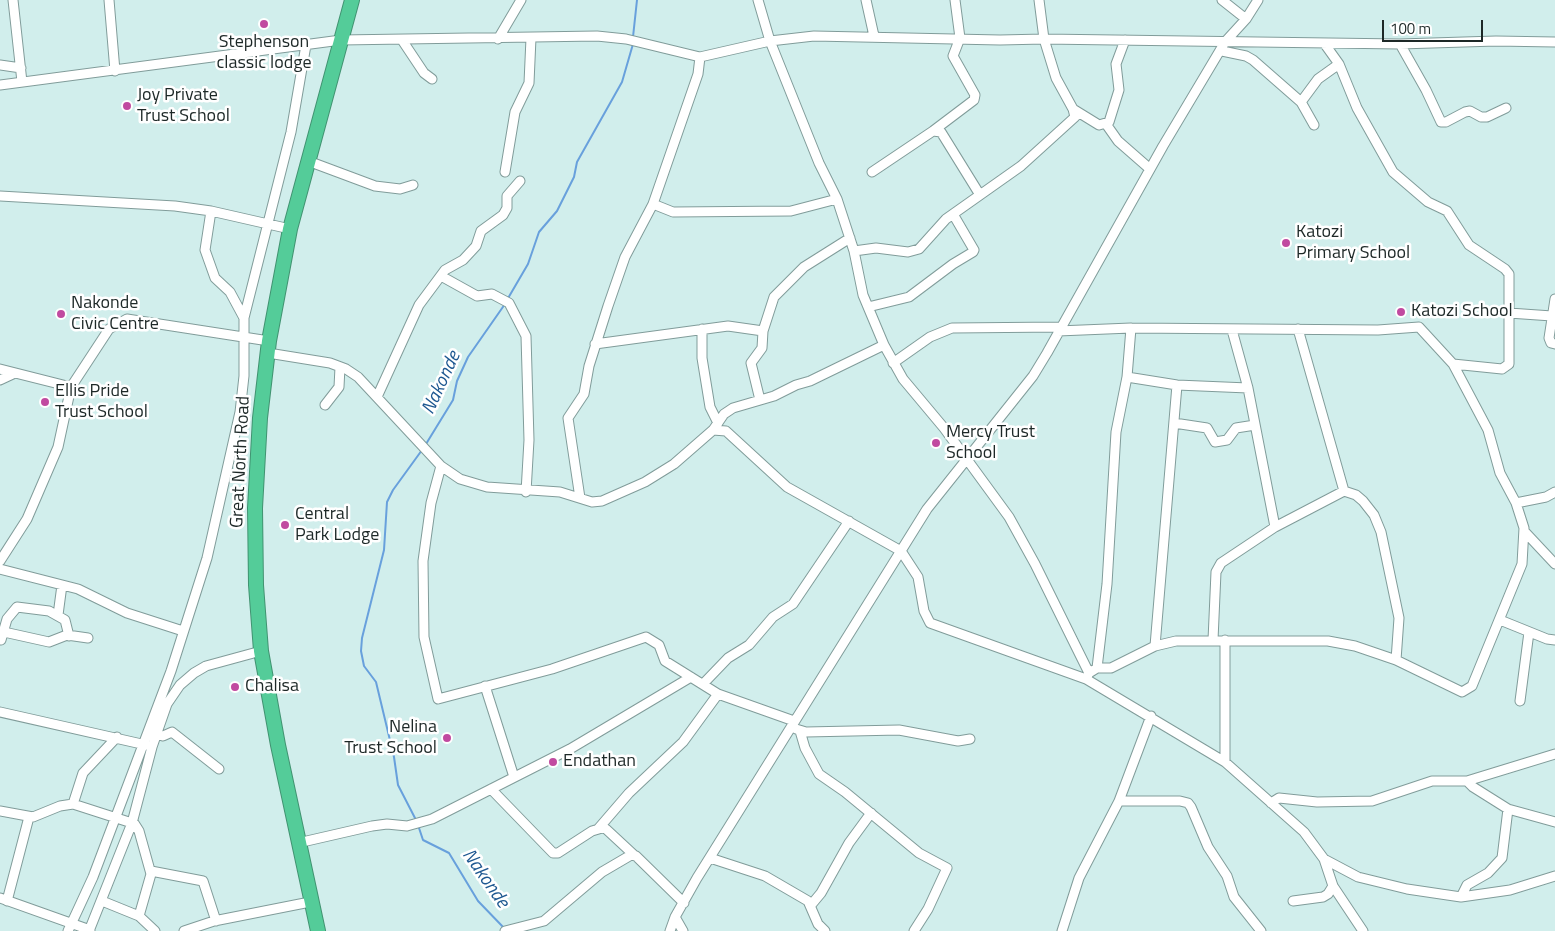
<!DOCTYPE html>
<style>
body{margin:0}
#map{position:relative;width:1555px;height:931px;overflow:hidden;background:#d1eeec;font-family:"Titillium Web",sans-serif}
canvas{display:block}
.scale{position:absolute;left:1382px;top:20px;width:101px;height:22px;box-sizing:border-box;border:2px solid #1d2827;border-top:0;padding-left:6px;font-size:15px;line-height:18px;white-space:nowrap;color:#1d2827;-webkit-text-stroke:4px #fff;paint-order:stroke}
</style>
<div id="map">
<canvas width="1555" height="931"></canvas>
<div class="scale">100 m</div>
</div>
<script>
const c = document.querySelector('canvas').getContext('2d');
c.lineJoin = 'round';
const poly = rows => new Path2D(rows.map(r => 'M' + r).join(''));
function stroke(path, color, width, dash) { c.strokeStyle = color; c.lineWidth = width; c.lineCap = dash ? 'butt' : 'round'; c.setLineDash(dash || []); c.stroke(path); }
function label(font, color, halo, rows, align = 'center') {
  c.font = font + ' "Titillium Web",sans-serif'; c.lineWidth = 5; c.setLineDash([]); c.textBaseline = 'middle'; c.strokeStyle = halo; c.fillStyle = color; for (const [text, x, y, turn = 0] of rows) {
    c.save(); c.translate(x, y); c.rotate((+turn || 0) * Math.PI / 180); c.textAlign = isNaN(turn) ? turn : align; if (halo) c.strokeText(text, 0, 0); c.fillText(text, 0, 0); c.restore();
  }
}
stroke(poly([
 [633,37,637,0],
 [507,300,528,264,539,232,557,211,574,177,577,162,622,82,633,44],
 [426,444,453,400,457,381,468,357,505,304],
 [416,820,398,785,394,757,376,682,364,666,361,651,362,638,384,550,387,502,393,490,422,450],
 [419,828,423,840,449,853,478,901,505,929]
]), '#68a0dc', 2);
const minor = poly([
 [13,0,22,82],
 [109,0,115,71],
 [758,0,770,41,819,163,837,199,854,251,863,295,884,345,903,379,944,428,1009,517,1035,564,1089,673],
 [866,0,874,36],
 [1222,0,1246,19],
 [498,39,521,0],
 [402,40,424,73,432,79],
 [1324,43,1339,64,1357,108,1393,172,1428,202,1447,211,1469,245,1505,269,1509,274,1509,364,1502,369,1453,364],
 [1400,44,1426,90,1441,122,1446,122,1465,112,1470,111,1481,117,1487,117,1506,108],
 [1222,51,1246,56,1253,60,1301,102,1314,125],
 [0,65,21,68],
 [0,85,341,40,597,36,626,39,700,57,770,41,814,36,1000,40,1044,39,1400,44,1496,41,1555,42],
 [1301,102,1318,79,1339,64],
 [1073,109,1099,125,1109,122,1119,90,1116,64,1125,40],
 [1106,124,1118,141,1150,169],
 [933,131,941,132,980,195],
 [308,161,375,186,400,189,413,185],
 [505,172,515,112,529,83,531,38],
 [872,172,933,131,974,100,975,95,953,56,960,38,955,0],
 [0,196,175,206,211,211,290,229],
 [653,204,673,212,791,211,837,199],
 [211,211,205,250,215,278,230,292,244,318],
 [854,251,876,248,908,252,919,249,946,219,1021,166,1075,117,1073,109,1056,78,1044,39,1039,0],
 [441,276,477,296,492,294,509,303,526,336,529,440,526,492],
 [1555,299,1549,338,1551,343,1555,344],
 [868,307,909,297,953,264,973,252,974,250,953,214],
 [1509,313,1552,316],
 [702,329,702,358,710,407,718,423],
 [1298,329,1344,491],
 [1232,330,1248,388,1275,527],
 [1058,331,1131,328,1378,330,1419,327,1453,364,1488,430,1500,473,1516,503,1524,528,1522,564,1472,686,1462,692,1396,660,1355,646,1328,641,1176,641,1155,646,1111,668,1097,668,1089,673,1086,679],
 [595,344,728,326,763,331],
 [268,353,330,363,346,369,358,377,441,466,460,479,487,487,560,492,592,502,602,501,645,482,674,464,713,430,726,431,787,487,901,551,918,577,924,611,930,623,1086,679,1225,762,1304,832,1324,859,1333,886,1363,931],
 [893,363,930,337,952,328,1060,327],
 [0,369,71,387],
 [1127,377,1177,385,1248,388],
 [0,380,15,373],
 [377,397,419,305,445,270,463,260,476,246,481,231,503,215,507,208,507,196,520,181],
 [760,400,751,363,762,348,763,331,774,297,804,267,850,238],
 [325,405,339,387,340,367],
 [1174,423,1207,428,1215,442,1227,440,1236,428,1255,425],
 [713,430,724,414,733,408,774,396,796,385,810,381,884,345],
 [441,466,431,503,423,561,424,637,438,699,552,669,646,637,659,645,665,661,718,694,794,721],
 [580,498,568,418,584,394,589,366,608,306,625,257,653,204,698,74,700,57],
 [1516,503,1546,497,1555,492],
 [1525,532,1555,564],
 [0,561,27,519,58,447,71,387,109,329,127,319,269,341],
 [0,569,78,589,127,613,183,631],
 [58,615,62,585],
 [1500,620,1547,639,1555,640],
 [4,632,49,642,67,635,88,638],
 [1,640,7,619,17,607,49,611,65,620,69,636],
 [1213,640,1216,572,1221,563,1275,527,1344,491,1356,495,1363,501,1374,515,1381,532,1399,618,1396,660],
 [1155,646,1177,385],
 [1097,668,1107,584,1116,432,1127,377,1131,328],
 [703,684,728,658,749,645,773,617,793,604,849,521],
 [485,686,514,777],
 [1520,701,1529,632],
 [0,712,146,745],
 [796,729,806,732,899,730,958,741,970,739],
 [800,731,805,748,819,774,845,792,919,853,947,868,928,909,914,931],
 [157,734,163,736,172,732,219,769],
 [1225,762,1225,640],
 [1467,781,1473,787,1508,809,1555,822],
 [491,789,553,853,558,853,592,831,602,828,606,829,634,855],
 [1119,801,1180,801,1188,803,1191,807,1208,847,1227,876,1234,897,1261,931],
 [1271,803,1279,798,1317,802,1372,801,1432,781,1467,781,1555,754],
 [73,804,83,773,117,737],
 [0,811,33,817,60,806,73,804,132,823],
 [132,820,139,831,151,874,139,916],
 [598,829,629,793,683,742,718,694],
 [298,843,372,826,387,824,407,826,432,819,570,749,691,677],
 [710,858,765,876,808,901,818,924,825,931],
 [1324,859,1358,877,1407,889,1461,897,1510,890,1555,876],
 [151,871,203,881,216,921],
 [1461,897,1467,885,1488,873,1502,858,1508,809],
 [0,898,90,930],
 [7,901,29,817],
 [102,901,139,916,155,931],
 [1293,901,1323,897,1328,894,1333,886],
 [811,905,821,893,849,843,871,813],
 [675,917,683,931],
 [68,931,93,877,171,671,207,558,240,412,244,376,244,318,291,132,306,45],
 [89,931,132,823,152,747,167,704,180,685,194,673,206,666,261,651],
 [184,931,214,921,310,902],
 [505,931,544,921,602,872,631,855,636,856,684,903],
 [670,931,675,917,697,878,927,509,1033,376,1047,353,1163,146,1225,42,1246,19,1258,0],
 [1062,931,1079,878,1119,801,1151,716]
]);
const highway = poly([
 [318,931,278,745,261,651,256,585,255,508,260,418,269,341,290,229,352,0]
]);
stroke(minor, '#819c9a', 11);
stroke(highway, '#419371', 16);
stroke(minor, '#fff', 9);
stroke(highway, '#54cc99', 14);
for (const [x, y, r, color] of [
 [264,24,5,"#c14aa0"],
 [127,106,5,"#c14aa0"],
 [1286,243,5,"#c14aa0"],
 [1401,312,5,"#c14aa0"],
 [61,314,5,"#c14aa0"],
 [45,402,5,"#c14aa0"],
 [936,443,5,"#c14aa0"],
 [285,525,5,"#c14aa0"],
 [235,687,5,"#c14aa0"],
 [447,738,5,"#c14aa0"],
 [553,762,5,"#c14aa0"]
]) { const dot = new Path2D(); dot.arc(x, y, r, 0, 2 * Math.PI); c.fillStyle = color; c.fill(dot); stroke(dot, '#fff', 2); }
label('18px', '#1d2827', '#fff', [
 ["Stephenson",264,43,"center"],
 ["classic lodge",264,64,"center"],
 ["Joy Private",137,96],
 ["Trust School",137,117],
 ["Katozi",1296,233],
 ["Primary School",1296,254],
 ["Nakonde",71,304],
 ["Civic Centre",71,325],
 ["Katozi School",1411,312],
 ["Ellis Pride",55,392],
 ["Trust School",55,413],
 ["Mercy Trust",946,433],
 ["School",946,454],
 ["Central",295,515],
 ["Park Lodge",295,536],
 ["Chalisa",245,687],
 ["Nelina",437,728,"right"],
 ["Trust School",437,749,"right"],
 ["Endathan",563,762]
], 'left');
label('18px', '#1d2827', '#fff', [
 ["Great North Road",241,462,-87]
]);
label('italic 19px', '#1e5891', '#fff', [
 ["Nakonde",442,383,-65],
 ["Nakonde",485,879,55]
]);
</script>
